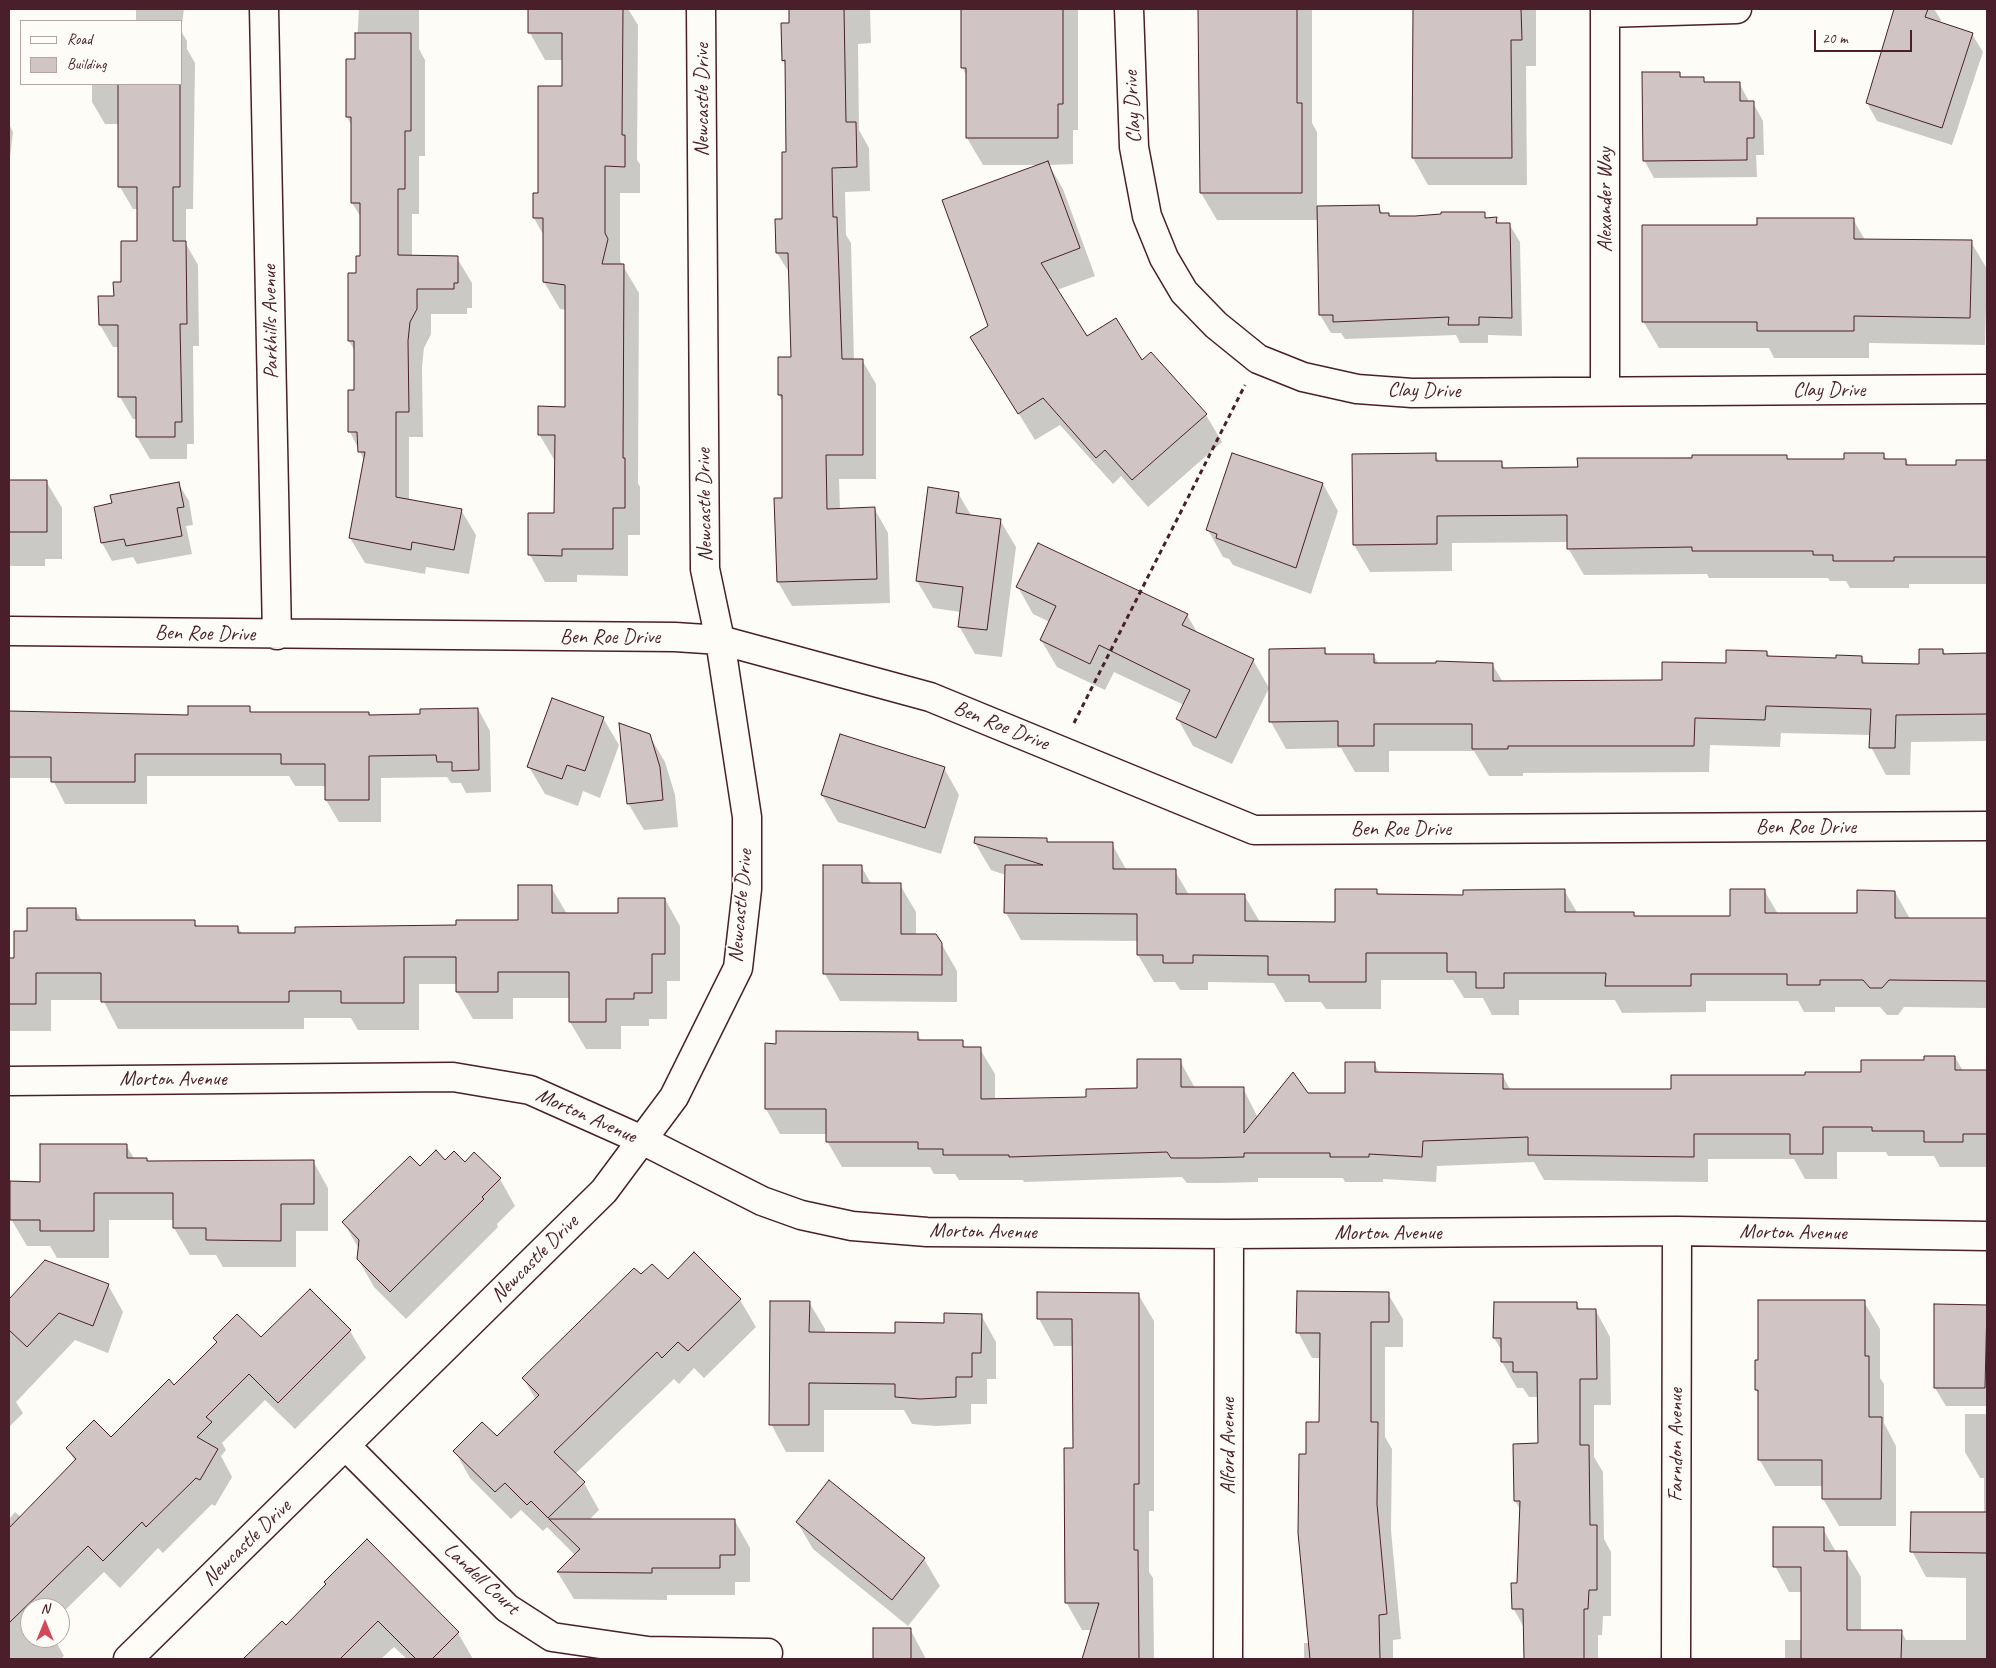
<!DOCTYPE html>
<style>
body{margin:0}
#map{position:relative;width:1996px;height:1668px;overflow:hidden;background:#fdfcf7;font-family:Caveat,sans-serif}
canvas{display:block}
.frame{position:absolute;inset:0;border:10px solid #4a1f2b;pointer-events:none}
.legend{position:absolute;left:20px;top:20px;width:162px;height:65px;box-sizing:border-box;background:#fdfcf7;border:1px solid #b5a4a5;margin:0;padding:6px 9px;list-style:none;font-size:15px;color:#4a1f2b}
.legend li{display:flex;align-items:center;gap:10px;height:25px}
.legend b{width:25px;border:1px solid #b5a4a5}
.north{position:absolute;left:20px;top:1598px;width:50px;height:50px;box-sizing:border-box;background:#fdfcf7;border:1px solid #b5a4a5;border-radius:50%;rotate:0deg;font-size:14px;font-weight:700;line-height:20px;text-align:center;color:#4a1f2b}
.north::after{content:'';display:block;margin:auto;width:18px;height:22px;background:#d1495b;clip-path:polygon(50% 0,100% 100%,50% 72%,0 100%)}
.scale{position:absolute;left:1814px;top:30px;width:98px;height:22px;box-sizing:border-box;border:2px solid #4a1f2b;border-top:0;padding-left:6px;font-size:15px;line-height:18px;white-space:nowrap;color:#4a1f2b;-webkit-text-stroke:4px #fdfcf7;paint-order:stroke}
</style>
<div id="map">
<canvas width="1996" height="1668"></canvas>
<div class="frame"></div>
<ul class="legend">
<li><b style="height:6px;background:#fdfcf7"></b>Road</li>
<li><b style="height:14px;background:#d0c5c4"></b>Building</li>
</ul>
<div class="north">N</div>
<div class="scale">20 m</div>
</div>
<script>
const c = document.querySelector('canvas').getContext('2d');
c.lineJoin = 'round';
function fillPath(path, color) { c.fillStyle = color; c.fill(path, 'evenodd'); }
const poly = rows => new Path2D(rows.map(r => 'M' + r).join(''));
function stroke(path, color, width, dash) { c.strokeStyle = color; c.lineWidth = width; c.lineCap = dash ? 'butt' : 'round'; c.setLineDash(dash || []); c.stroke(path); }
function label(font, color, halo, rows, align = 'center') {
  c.font = font + ' Caveat,sans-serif'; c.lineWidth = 4; c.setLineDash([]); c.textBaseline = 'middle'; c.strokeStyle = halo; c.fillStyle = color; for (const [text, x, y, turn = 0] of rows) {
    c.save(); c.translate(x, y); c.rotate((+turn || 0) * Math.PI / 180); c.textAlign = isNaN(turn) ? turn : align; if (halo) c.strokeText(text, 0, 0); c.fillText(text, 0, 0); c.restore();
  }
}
fillPath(poly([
 [136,9,184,9,181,31,187,41,187,49,195,63,193,209,186,209,186,244,198,265,199,346,193,346,194,444,187,444,187,459,150,459,137,437,137,419,133,419,120,397,119,347,113,347,100,325,115,297,138,242,138,209,133,209,120,187,120,124,105,124,92,102,92,84,181,84,181,21,136,21],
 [359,9,419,9,419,49,425,60,425,156,419,156,419,214,412,214,412,256,457,258,472,283,472,308,467,308,467,314,431,314,431,334,424,348,422,367,423,437,409,437,409,501,461,510,476,535,469,574,426,567,425,574,365,563,350,538,365,462,350,432,355,391,355,351,349,341,357,274,362,258,362,219,352,203,352,126,347,117,356,61],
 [530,9,628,9,638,25,637,160,640,164,640,193,620,193,620,261,639,293,638,483,640,487,640,535,628,535,628,576,577,575,577,582,545,582,530,555,555,514,555,461,539,434,567,408,567,310,560,309,544,282,544,236,534,218,563,88,563,60,545,60,530,33],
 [790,9,870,9,871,43,858,44,859,130,869,148,870,191,845,192,846,235,851,243,854,360,862,360,876,384,876,479,839,479,840,510,874,508,888,533,890,603,792,606,778,582,783,499,783,402,779,395,792,358,790,274,777,253,784,220,788,153,786,66,783,60,790,25],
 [962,9,1078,9,1078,130,1073,130,1073,164,1049,165,1063,189,1095,276,1057,290,1087,338,1142,362,1151,353,1206,415,1222,442,1148,507,1121,476,1113,484,1060,425,1035,440,988,364,990,326,1040,165,983,165,967,138,967,76,962,67],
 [1200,9,1312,9,1312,123,1317,132,1317,208,1378,206,1383,214,1388,215,1390,217,1484,214,1487,219,1496,218,1499,224,1509,224,1520,242,1522,336,1488,335,1488,343,1460,343,1456,335,1345,339,1341,333,1331,333,1320,315,1319,220,1217,220,1201,193],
 [1414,9,1536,9,1536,66,1526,66,1527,185,1428,185,1413,158],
 [1896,9,1934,9,1941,20,1940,23,1972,34,1983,52,1952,145,1877,121,1867,103],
 [1679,73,1682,78,1703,78,1706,83,1739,83,1750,103,1753,103,1763,121,1764,155,1756,155,1757,177,1654,178,1644,160],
 [9,124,13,132,9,167],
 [1853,219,1865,240,1971,242,1987,269,1985,345,1869,343,1869,358,1774,358,1769,348,1659,348,1643,321,1759,226],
 [1883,454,1887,460,1906,460,1909,466,1958,466,1958,461,1987,461,1987,584,1909,584,1909,588,1850,588,1846,581,1830,581,1828,578,1709,578,1707,574,1584,575,1568,548,1568,542,1452,543,1452,571,1370,572,1354,545,1435,455,1440,462,1501,462,1505,469,1579,468,1579,459,1786,456,1788,460,1845,460],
 [9,481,46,481,62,508,62,559,45,559,45,566,9,566],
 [178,483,189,501,193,525,186,526,192,554,137,564,133,557,112,561,102,543,114,504],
 [1323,484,1338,511,1311,594,1233,565,1229,559,1223,557,1208,530],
 [929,488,958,493,972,517,1000,520,1016,547,1002,657,975,654,959,626,961,612,933,608,917,581],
 [1018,587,1187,615,1198,634,1253,660,1269,688,1232,764,1193,746,1178,719,1184,705,1114,672,1105,690,1057,667,1041,640,1050,622,1033,614],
 [1324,649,1328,655,1373,655,1379,664,1492,664,1503,682,1663,682,1767,652,1770,657,1837,659,1861,657,1866,665,1920,666,1943,650,1946,655,1987,655,1987,750,1987,741,1911,742,1910,775,1886,775,1871,747,1871,735,1781,733,1780,747,1710,745,1709,772,1523,773,1523,776,1489,776,1474,751,1389,751,1389,772,1355,772,1341,748,1286,749,1271,722,1271,650],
 [249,708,252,713,369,713,371,717,421,716,478,709,490,731,491,792,466,793,461,783,451,783,447,777,381,778,381,822,339,822,326,800,326,786,295,786,289,776,147,776,147,804,65,804,52,778,9,778,9,711,189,716],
 [603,718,619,745,600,798,583,791,578,806,545,794,529,767],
 [649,735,665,762,675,795,678,827,644,830,628,803],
 [944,768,959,795,941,854,838,822,822,795],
 [1047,839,1049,844,1112,844,1127,871,1175,871,1189,895,1244,895,1260,922,1336,923,1376,890,1379,895,1464,896,1564,890,1578,914,1633,914,1635,917,1731,917,1764,890,1778,914,1858,914,1895,892,1910,919,1986,919,1987,891,1987,1008,1904,1007,1898,1015,1887,1015,1880,1007,1835,1007,1835,1012,1804,1012,1798,1001,1706,1001,1706,1012,1622,1013,1615,1000,1519,1000,1519,1015,1492,1015,1483,998,1464,998,1453,980,1381,980,1381,1009,1326,1009,1321,1002,1285,1002,1274,983,1208,982,1208,990,1180,990,1175,982,1154,982,1138,955,1138,941,1021,940,1006,913,1006,875,991,870,975,843],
 [861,866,872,885,900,885,916,912,916,935,941,943,957,971,957,1002,840,1001,825,974],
 [551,887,567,914,619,914,665,899,680,926,680,981,667,981,667,1019,649,1019,649,1026,621,1026,621,1049,586,1049,570,1022,570,998,513,998,513,1019,473,1019,457,992,457,984,419,984,419,1030,358,1030,351,1018,304,1018,304,1029,118,1029,103,1000,51,1000,51,1031,9,1031,9,959,15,959,29,932,75,909,82,921,194,921,197,927,238,927,242,934,297,934,520,922],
 [917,1033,922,1042,962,1042,966,1049,980,1049,995,1074,995,1100,1088,1098,1138,1089,1180,1061,1195,1088,1243,1088,1258,1118,1307,1094,1346,1094,1374,1063,1380,1074,1502,1075,1511,1091,1673,1091,1806,1077,1863,1073,1955,1057,1963,1071,1987,1071,1987,1167,1940,1167,1934,1156,1888,1156,1886,1152,1837,1152,1837,1179,1805,1179,1794,1159,1708,1159,1708,1182,1544,1180,1534,1162,1437,1166,1436,1182,1383,1179,1383,1182,1345,1182,1343,1178,1258,1178,1258,1182,1217,1183,1187,1183,1182,1177,1024,1182,1023,1180,959,1180,955,1174,934,1174,930,1167,842,1167,827,1141,827,1134,780,1134,766,1109,777,1045],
 [126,1145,135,1160,148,1162,313,1161,328,1188,328,1231,296,1231,296,1267,223,1267,216,1255,190,1255,174,1228,174,1220,109,1220,109,1258,57,1258,50,1246,27,1246,11,1219,42,1183],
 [445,1162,465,1163,500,1179,515,1206,497,1224,498,1227,406,1319,374,1287,358,1259,359,1249,344,1223,420,1168],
 [694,1254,740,1300,756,1327,704,1378,694,1368,679,1384,674,1379,575,1474,584,1483,599,1510,589,1520,735,1521,750,1548,750,1582,735,1582,735,1595,667,1595,667,1600,574,1599,558,1573,576,1556,547,1527,543,1531,521,1510,511,1519,470,1478,455,1451,497,1438,536,1400,523,1378,641,1276,668,1281],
 [108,1285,123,1312,108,1353,75,1340,16,1402,23,1413,9,1427,9,1298],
 [310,1291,350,1331,366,1358,295,1429,265,1400,222,1443,226,1450,221,1456,232,1477,215,1506,212,1504,163,1553,158,1548,120,1588,104,1572,60,1615,60,1608,30,1608,30,1638,54,1638,64,1656,61,1659,9,1659,9,1519,15,1512,21,1517,75,1461,67,1448,111,1439,174,1387,261,1339],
 [1138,1294,1154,1321,1154,1511,1149,1511,1149,1572,1153,1578,1154,1659,1083,1659,1093,1630,1082,1630,1066,1602,1074,1450,1074,1346,1054,1346,1039,1319],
 [1388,1294,1403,1319,1403,1347,1385,1347,1385,1437,1392,1449,1391,1530,1401,1639,1393,1640,1393,1659,1304,1659,1304,1643,1310,1643,1308,1455,1321,1423,1321,1358,1312,1358,1298,1332],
 [809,1302,825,1329,825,1333,896,1335,981,1315,996,1342,996,1379,987,1379,987,1404,971,1404,971,1424,936,1426,912,1424,904,1410,824,1410,824,1452,786,1452,771,1424],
 [1864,1302,1880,1329,1880,1378,1884,1384,1884,1423,1896,1446,1896,1526,1839,1526,1823,1499,1823,1486,1775,1486,1759,1459,1759,1395,1756,1390,1759,1361],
 [1576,1303,1581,1311,1596,1311,1610,1337,1611,1405,1594,1405,1594,1457,1603,1472,1604,1539,1611,1552,1611,1616,1603,1616,1602,1635,1598,1635,1598,1659,1525,1659,1525,1629,1513,1608,1518,1584,1521,1511,1515,1501,1539,1445,1538,1397,1529,1397,1523,1388,1517,1388,1502,1362,1502,1351,1494,1338],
 [1936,1305,1987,1305,1987,1406,1946,1406,1935,1388],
 [1965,1414,1987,1414,1987,1659,1785,1659,1785,1640,1802,1640,1802,1592,1789,1592,1775,1566,1823,1529,1836,1552,1846,1552,1861,1577,1861,1631,1901,1631,1906,1640,1966,1640,1966,1578,1926,1577,1912,1551,1984,1514,1984,1478,1980,1478,1965,1452],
 [830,1482,924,1559,940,1586,908,1626,813,1549,797,1522],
 [367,1540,458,1633,473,1659,407,1659,394,1647,381,1659,260,1659,255,1650,286,1626],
 [875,1629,910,1629,926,1659,875,1659]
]), '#0003');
const building = poly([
 [528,9,623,9,622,135,625,135,625,167,605,166,605,233,608,239,602,264,624,264,623,458,625,458,625,508,613,508,613,549,562,549,562,556,528,555,528,513,554,513,555,435,538,435,538,406,565,407,565,285,543,282,543,218,533,218,533,193,538,193,538,86,562,86,562,33,528,33,528,9],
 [789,9,844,9,846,122,856,122,857,167,832,168,833,217,837,217,842,359,863,359,863,455,826,455,827,509,875,507,877,579,777,582,774,498,782,498,782,395,778,395,778,357,791,357,788,253,776,253,775,219,782,219,782,152,786,152,785,60,782,61,781,23,789,23,789,9],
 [961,9,1063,9,1063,104,1058,104,1058,138,966,138,966,68,961,68,961,9],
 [1198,9,1297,9,1297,103,1302,103,1302,193,1200,193,1198,9],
 [1413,9,1521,9,1522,40,1511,40,1512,158,1412,158,1413,9],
 [1894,9,1928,9,1925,17,1973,33,1942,128,1866,103,1894,9],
 [355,33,411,33,411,131,405,131,405,189,398,189,398,255,458,256,458,283,454,283,454,289,417,289,417,309,410,322,408,341,409,412,396,412,396,497,462,509,454,550,412,542,411,550,349,538,365,452,358,452,357,432,348,432,348,390,354,390,354,341,348,341,348,273,356,273,356,256,360,256,360,203,351,203,351,117,346,117,346,59,355,59,355,33],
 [1642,72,1680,72,1680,77,1704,77,1704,82,1740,82,1740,101,1754,101,1754,138,1747,138,1747,160,1643,161,1642,72],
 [118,84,180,84,180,187,173,187,173,241,186,241,187,324,180,324,182,422,175,422,175,437,136,437,136,397,118,397,118,325,99,325,98,296,114,296,113,282,121,282,121,241,137,241,137,187,118,187,118,84],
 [1048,161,1080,248,1041,263,1087,336,1116,318,1142,360,1151,352,1207,414,1132,480,1105,450,1096,458,1043,398,1018,414,970,337,988,326,942,200,1048,161],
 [1379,205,1380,213,1389,213,1389,216,1415,216,1441,214,1441,212,1485,212,1485,218,1497,217,1496,223,1510,223,1512,318,1479,317,1479,325,1448,325,1449,317,1333,322,1333,315,1319,315,1317,206,1379,205],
 [1757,218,1854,218,1854,239,1972,240,1970,318,1854,316,1854,331,1757,331,1757,322,1642,322,1642,225,1757,225,1757,218],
 [1232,453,1323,483,1296,568,1216,538,1217,534,1206,530,1232,453],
 [1436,453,1436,461,1502,461,1502,468,1578,467,1577,458,1692,458,1692,455,1787,455,1787,459,1844,459,1844,453,1884,453,1884,459,1906,459,1906,465,1956,465,1956,460,1987,460,1987,557,1894,557,1894,561,1833,561,1833,555,1813,555,1813,551,1692,551,1692,547,1567,549,1567,515,1437,516,1437,544,1353,545,1352,454,1436,453],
 [9,480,47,480,47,532,9,532,9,480],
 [179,482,184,507,177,508,182,536,126,546,124,539,101,543,94,507,112,503,110,495,179,482],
 [928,487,959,492,956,513,1001,519,987,630,958,627,963,587,916,581,928,487],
 [1038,543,1188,614,1182,625,1254,659,1216,738,1176,719,1190,690,1099,645,1090,664,1040,640,1056,606,1016,587,1038,543],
 [1325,648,1325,654,1374,654,1374,663,1436,663,1436,661,1493,663,1493,681,1662,680,1662,662,1726,663,1726,650,1767,651,1767,656,1836,658,1836,655,1862,656,1862,663,1919,664,1919,649,1943,649,1943,654,1987,653,1987,714,1896,715,1895,748,1869,748,1871,709,1766,706,1765,720,1695,718,1694,746,1508,746,1508,749,1472,749,1472,724,1374,724,1374,746,1338,746,1338,721,1269,722,1269,649,1325,648],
 [552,698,604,717,585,771,567,765,562,779,527,767,552,698],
 [188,706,250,706,250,712,369,712,369,715,420,714,420,709,478,708,479,770,452,771,452,762,437,762,436,755,369,756,369,800,325,800,325,764,281,764,281,754,135,754,135,782,51,782,51,757,9,757,9,711,188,715,188,706],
 [619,723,650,734,660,767,663,800,627,804,619,723],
 [840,734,945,767,925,828,821,795,840,734],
 [975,837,1047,838,1047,842,1113,842,1113,869,1176,869,1176,894,1245,894,1245,921,1335,922,1335,889,1377,889,1377,894,1463,895,1463,890,1565,889,1565,912,1634,912,1634,916,1730,916,1730,889,1765,889,1765,913,1857,913,1857,890,1895,891,1895,918,1987,918,1987,981,1889,980,1882,988,1870,988,1863,980,1820,980,1820,985,1787,985,1787,974,1691,974,1691,986,1605,986,1606,973,1504,973,1504,988,1476,988,1476,972,1447,972,1447,953,1366,953,1366,982,1309,982,1309,975,1268,975,1268,956,1193,955,1193,963,1163,963,1163,955,1137,955,1137,914,1004,913,1005,865,1043,865,974,843,975,837],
 [823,865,862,865,862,883,901,883,901,934,936,934,942,943,942,975,823,974,823,865],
 [518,885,552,885,552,913,618,913,618,898,665,898,665,954,652,954,652,993,634,993,634,999,606,999,606,1022,569,1022,569,972,498,972,498,992,456,992,456,957,404,957,404,1003,341,1003,341,991,289,991,289,1002,101,1002,101,973,36,973,36,1004,9,1004,9,958,14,958,14,931,27,931,27,908,76,908,76,920,195,920,195,926,238,926,238,933,295,933,295,927,456,925,456,920,518,920,518,885],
 [776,1031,918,1032,918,1040,963,1040,963,1047,981,1047,981,1099,1086,1097,1086,1089,1137,1088,1137,1059,1181,1059,1181,1087,1244,1087,1244,1133,1293,1072,1308,1093,1345,1093,1345,1062,1375,1062,1375,1072,1503,1074,1503,1089,1671,1089,1671,1075,1805,1075,1805,1072,1861,1072,1861,1060,1924,1060,1924,1056,1955,1056,1955,1070,1987,1070,1987,1134,1963,1134,1963,1142,1924,1142,1924,1131,1872,1131,1872,1127,1823,1127,1823,1154,1790,1154,1790,1134,1694,1134,1694,1157,1528,1155,1528,1137,1423,1141,1422,1157,1369,1154,1369,1157,1330,1157,1330,1153,1244,1153,1244,1157,1202,1158,1171,1158,1167,1152,1009,1157,1009,1155,943,1155,943,1149,918,1149,918,1142,826,1142,826,1109,765,1109,765,1043,776,1044,776,1031],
 [40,1144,127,1144,127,1158,147,1158,147,1161,314,1160,314,1204,281,1204,281,1241,206,1240,206,1228,173,1228,173,1193,94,1193,94,1231,40,1231,40,1220,10,1220,10,1181,40,1182,40,1144],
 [436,1150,445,1160,454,1151,465,1162,474,1152,501,1178,482,1197,484,1199,390,1292,357,1259,359,1240,342,1222,410,1156,420,1166,436,1150],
 [694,1252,741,1299,688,1351,678,1342,662,1358,657,1352,554,1452,585,1482,548,1518,531,1501,527,1505,505,1483,495,1492,453,1451,482,1422,497,1436,539,1395,522,1378,634,1268,641,1274,652,1264,668,1279,694,1252],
 [45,1260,109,1284,93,1326,59,1313,27,1347,9,1330,9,1297,10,1298,45,1260],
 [310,1289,351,1330,278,1403,249,1374,206,1417,212,1422,197,1437,218,1449,200,1480,196,1478,146,1527,142,1522,103,1561,88,1546,9,1623,9,1528,76,1459,66,1448,94,1420,111,1437,169,1379,174,1385,217,1342,213,1338,237,1314,261,1337,310,1289],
 [1297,1291,1389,1292,1389,1322,1371,1322,1371,1422,1378,1422,1377,1504,1387,1614,1379,1615,1380,1659,1310,1659,1298,1533,1299,1454,1306,1454,1306,1422,1319,1422,1320,1333,1296,1333,1297,1291],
 [1037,1292,1139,1293,1139,1484,1134,1484,1134,1550,1138,1550,1139,1659,1082,1659,1099,1603,1065,1603,1064,1448,1073,1448,1072,1319,1037,1319,1037,1292],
 [1758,1300,1865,1300,1865,1356,1869,1356,1869,1417,1882,1417,1881,1499,1822,1499,1822,1460,1758,1460,1758,1390,1755,1390,1755,1360,1758,1360,1758,1300],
 [770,1301,810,1301,809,1332,895,1333,895,1322,944,1323,944,1313,982,1314,981,1353,972,1353,972,1377,956,1377,956,1397,920,1399,895,1397,895,1384,809,1383,809,1425,769,1425,770,1301],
 [1494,1302,1577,1302,1577,1309,1596,1309,1597,1379,1580,1379,1580,1445,1589,1445,1590,1525,1597,1525,1597,1590,1589,1590,1588,1609,1584,1609,1584,1659,1524,1659,1523,1609,1512,1609,1511,1583,1517,1583,1520,1501,1514,1501,1513,1444,1538,1443,1537,1372,1513,1372,1513,1362,1501,1362,1501,1338,1493,1338,1494,1302],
 [1934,1304,1987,1305,1985,1388,1934,1388,1934,1304],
 [829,1480,925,1558,892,1600,796,1522,829,1480],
 [1911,1512,1987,1512,1987,1553,1910,1552,1911,1512],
 [549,1519,735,1519,735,1555,720,1555,720,1568,652,1568,652,1573,557,1572,580,1549,549,1519],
 [1773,1527,1824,1527,1824,1551,1847,1551,1847,1630,1902,1630,1901,1659,1801,1659,1801,1567,1773,1567,1773,1527],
 [367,1539,459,1632,432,1659,416,1659,378,1621,340,1659,243,1659,282,1621,286,1625,326,1584,324,1582,367,1539],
 [873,1628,911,1628,911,1659,873,1659,873,1628]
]);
fillPath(building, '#d0c5c4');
stroke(building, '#4a1f2b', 1);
const minor = poly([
 [264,9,277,635],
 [1129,9,1134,147,1147,216,1164,258,1184,292,1216,325,1258,359,1303,377,1357,389,1412,393,1987,389],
 [1605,9,1605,391],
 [1605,13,1737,9],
 [9,631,675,637,720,640,930,697,1254,830,1987,826],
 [9,1081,453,1077,530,1090,642,1140,762,1201,801,1215,852,1226,927,1232,1229,1234,1677,1231,1987,1236],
 [346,1446,507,1608,552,1637,648,1651,768,1653],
 [128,1659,604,1191,674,1097,738,968,747,889,747,817,720,640,705,569,701,9],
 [1228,1659,1229,1234],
 [1676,1659,1677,1231]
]);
stroke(minor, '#4a1f2b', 31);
stroke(poly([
 [1074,723,1245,385]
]), '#4a1f2b', 3, [5, 4]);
stroke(minor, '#fdfcf7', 28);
label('21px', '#4a1f2b', '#fdfcf7', [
 ["Newcastle Drive",702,100,-90],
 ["Clay Drive",1133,107,-93],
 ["Alexander Way",1605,200,-90],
 ["Parkhills Avenue",271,322,-91],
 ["Clay Drive",1829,390],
 ["Clay Drive",1424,391,1],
 ["Newcastle Drive",705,505,-91],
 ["Ben Roe Drive",205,634,1],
 ["Ben Roe Drive",610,637],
 ["Ben Roe Drive",1001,726,22],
 ["Ben Roe Drive",1806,827],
 ["Ben Roe Drive",1401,829],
 ["Newcastle Drive",741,906,-85],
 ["Morton Avenue",173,1079],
 ["Morton Avenue",586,1116,24],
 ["Morton Avenue",983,1232,1],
 ["Morton Avenue",1388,1233],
 ["Morton Avenue",1793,1233,1],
 ["Newcastle Drive",535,1259,-45],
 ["Farndon Avenue",1676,1445,-90],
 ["Alford Avenue",1228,1446,-90],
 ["Newcastle Drive",247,1543,-44],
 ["Landell Court",481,1579,43]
]);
</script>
